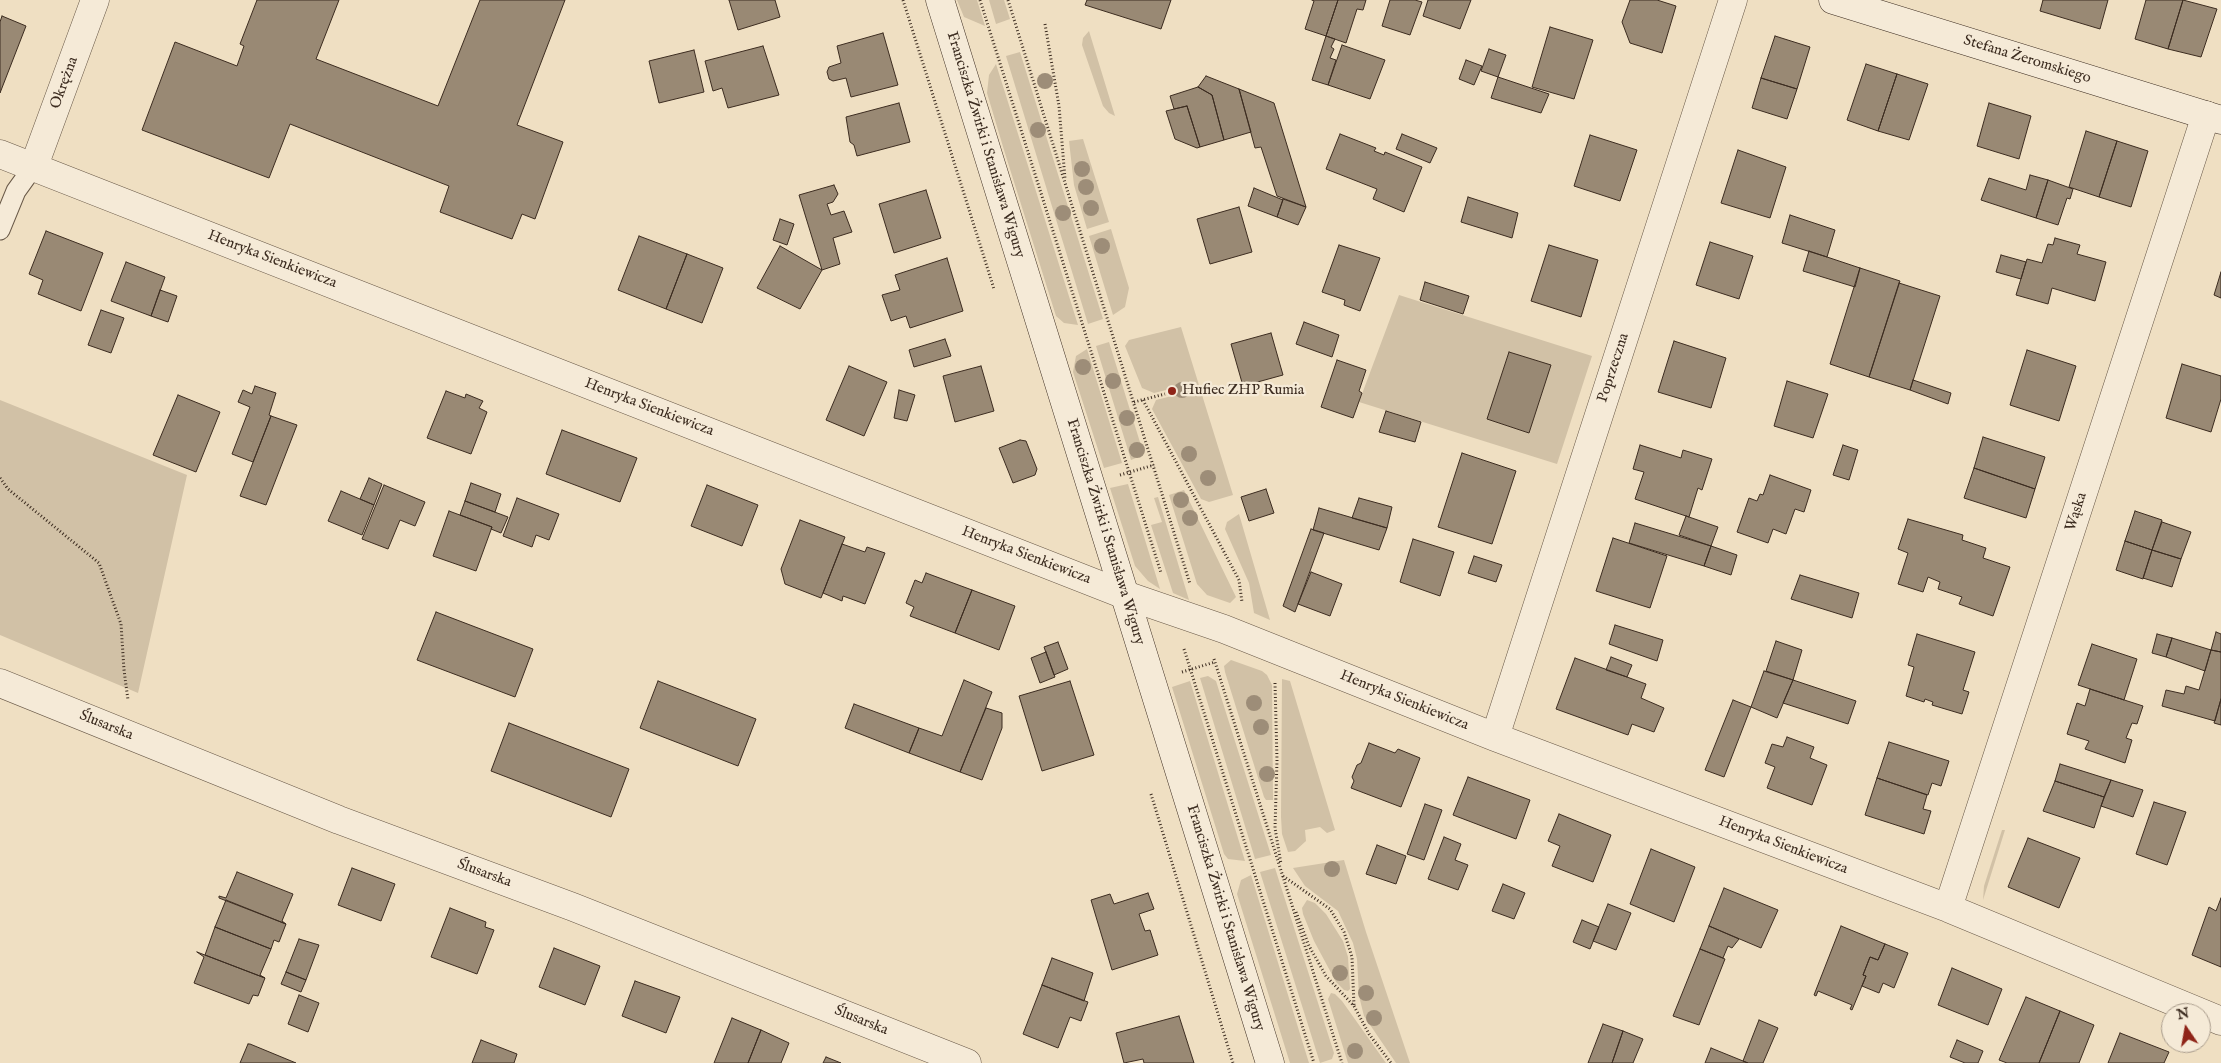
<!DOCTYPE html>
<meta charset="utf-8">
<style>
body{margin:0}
#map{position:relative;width:2221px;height:1063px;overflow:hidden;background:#efdfc2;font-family:"IM FELL English",serif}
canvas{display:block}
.north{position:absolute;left:2161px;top:1003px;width:50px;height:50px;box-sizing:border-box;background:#f5ead7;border:1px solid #ab9e8e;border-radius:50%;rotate:348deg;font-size:14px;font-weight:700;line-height:20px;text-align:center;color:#3c2c20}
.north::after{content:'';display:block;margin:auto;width:18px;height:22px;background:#8f2418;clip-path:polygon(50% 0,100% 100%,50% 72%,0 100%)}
</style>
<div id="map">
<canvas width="2221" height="1063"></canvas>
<div class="north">N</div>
</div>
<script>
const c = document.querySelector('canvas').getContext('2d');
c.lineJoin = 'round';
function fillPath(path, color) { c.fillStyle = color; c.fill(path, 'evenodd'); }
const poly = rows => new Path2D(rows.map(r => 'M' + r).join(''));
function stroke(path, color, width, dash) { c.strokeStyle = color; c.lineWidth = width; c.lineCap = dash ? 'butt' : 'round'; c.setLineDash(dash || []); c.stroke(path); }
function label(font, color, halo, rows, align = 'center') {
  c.font = font + ' "IM FELL English",serif'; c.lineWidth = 4.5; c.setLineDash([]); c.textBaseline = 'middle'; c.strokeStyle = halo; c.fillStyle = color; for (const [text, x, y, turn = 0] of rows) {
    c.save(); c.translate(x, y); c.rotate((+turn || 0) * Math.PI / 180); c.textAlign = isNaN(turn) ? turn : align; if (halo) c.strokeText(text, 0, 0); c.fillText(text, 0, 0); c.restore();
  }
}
fillPath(poly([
 [957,0,977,0,985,26,964,17],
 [989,0,1004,0,1010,19,996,24],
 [1089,31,1115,116,1109,113,1103,106,1082,45,1083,38],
 [1020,52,1103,319,1088,324,1006,56],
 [996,64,1019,137,1078,325,1064,323,1056,316,1004,150,987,93,989,75],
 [1083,139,1109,222,1087,229,1074,185,1069,141],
 [1111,229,1129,288,1125,307,1113,315,1089,236],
 [1399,295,1592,356,1557,464,1359,402],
 [1509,352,1550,365,1529,433,1488,419],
 [1181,327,1233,495,1209,502,1201,499,1152,409,1156,400,1176,395,1174,388,1154,393,1142,388,1125,346,1129,340],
 [1109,342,1143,452,1141,456,1131,460,1096,346],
 [1087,349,1122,463,1104,468,1073,372,1076,356],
 [0,400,187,475,138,693,0,635],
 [1128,484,1160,589,1148,581,1135,566,1110,488],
 [1184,490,1236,597,1230,603,1207,595,1197,584,1169,495],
 [1158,497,1189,600,1173,593,1151,525,1162,522,1154,498],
 [1239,514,1270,620,1254,613,1249,583,1225,529,1227,522],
 [1231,660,1262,671,1267,675,1272,685,1273,800,1266,800,1264,797,1225,672,1224,666],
 [1208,676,1216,681,1271,855,1255,859,1200,678],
 [1282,679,1290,681,1335,830,1327,833,1320,827,1305,830,1306,841,1295,851,1288,852,1282,834,1281,817],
 [1190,681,1245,861,1228,859,1224,854,1172,687],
 [2002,830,2005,830,1983,900,1984,886],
 [1344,860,1366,932,1410,1063,1396,1063,1364,1016,1359,996,1357,959,1353,943,1338,911,1305,886,1293,868],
 [1275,868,1334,1053,1332,1059,1320,1063,1260,872],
 [1251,875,1309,1063,1290,1063,1237,894,1241,880],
 [1307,900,1315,903,1326,914,1343,941,1348,957,1350,989,1348,991,1344,990,1336,982,1314,941,1303,914,1302,908],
 [1331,993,1335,994,1342,1001,1386,1063,1348,1063,1328,999]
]), '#d1c1a6');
const building = poly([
 [257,0,339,0,316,59,438,106,480,0,565,0,517,125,563,142,535,219,522,214,512,239,440,212,449,186,290,124,269,178,142,130,175,42,237,66,244,46,240,44,257,0],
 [729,0,775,0,780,17,738,30,729,0],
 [1087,0,1171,0,1161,29,1085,5,1087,0],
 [1312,0,1338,0,1326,36,1305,29,1314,1,1312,0],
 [1338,0,1366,0,1363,10,1357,9,1346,43,1326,36,1338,0],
 [1390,0,1415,0,1422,2,1410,35,1382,26,1390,0],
 [1428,0,1471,0,1460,29,1423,16,1428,0],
 [1630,0,1657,0,1676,6,1662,53,1630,43,1622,22,1630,0],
 [2043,0,2108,0,2100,29,2040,11,2043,0],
 [2146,0,2183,0,2168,49,2135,39,2146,0],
 [2183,0,2217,9,2201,57,2168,49,2183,0],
 [2,16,26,26,0,93,0,22,2,16],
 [1550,27,1593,40,1574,99,1532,87,1550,27],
 [883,33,898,85,851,97,846,78,833,81,829,79,827,72,829,67,841,63,837,46,883,33],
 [1326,36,1335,39,1331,47,1334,49,1330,58,1336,60,1328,85,1312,80,1326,36],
 [1775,36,1810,47,1797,89,1761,78,1775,36],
 [1342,45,1385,60,1370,99,1328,85,1342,45],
 [763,46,779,95,728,108,722,88,713,91,705,61,763,46],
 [1489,49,1506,55,1498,77,1481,71,1489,49],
 [694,50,704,92,659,103,649,61,694,50],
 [1466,60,1482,66,1474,85,1459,79,1466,60],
 [1866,64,1897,74,1878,131,1847,120,1866,64],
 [1897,74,1928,84,1909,140,1878,131,1897,74],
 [1206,76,1239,89,1251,132,1224,140,1212,95,1198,87,1206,76],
 [1498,77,1549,94,1541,113,1491,98,1498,77],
 [1761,78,1797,89,1787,119,1752,108,1761,78],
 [1198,87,1212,95,1224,140,1200,147,1187,106,1174,109,1170,96,1198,87],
 [1239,89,1274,103,1306,207,1277,196,1261,147,1255,148,1239,89],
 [899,103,910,142,857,156,854,145,850,142,846,117,899,103],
 [1989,103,2031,116,2019,159,1977,146,1989,103],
 [1187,106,1200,147,1197,148,1175,139,1166,111,1187,106],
 [2086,131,2117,141,2099,197,2069,187,2086,131],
 [1340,134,1376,148,1374,151,1384,155,1385,152,1422,167,1404,212,1373,199,1377,189,1326,169,1340,134],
 [1402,134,1437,148,1430,163,1396,149,1402,134],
 [1590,135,1637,150,1620,201,1574,186,1590,135],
 [2117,141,2148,151,2131,207,2099,197,2117,141],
 [1738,150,1786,167,1770,218,1721,203,1738,150],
 [2030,175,2048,180,2036,218,1981,200,1989,178,2026,190,2030,175],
 [2048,180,2073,189,2070,199,2067,198,2058,225,2036,218,2048,180],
 [834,185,838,194,833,202,827,204,831,215,844,211,852,232,833,238,840,264,822,270,799,195,834,185],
 [1254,188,1283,200,1277,217,1248,206,1254,188],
 [926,190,941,238,894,253,879,204,926,190],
 [1468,197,1518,213,1512,238,1461,222,1468,197],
 [1283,199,1306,207,1298,225,1277,217,1283,199],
 [1239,207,1252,252,1210,264,1197,219,1239,207],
 [1790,215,1835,230,1827,257,1782,243,1790,215],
 [780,219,794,224,787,245,773,240,780,219],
 [46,231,103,253,81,311,38,294,43,280,29,274,46,231],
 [639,236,687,254,666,309,618,290,639,236],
 [2055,238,2080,245,2077,254,2106,262,2095,301,2052,288,2048,304,2016,295,2027,259,2042,263,2048,244,2053,245,2055,238],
 [1710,242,1753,256,1739,299,1696,285,1710,242],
 [1339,245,1380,258,1360,311,1344,305,1345,300,1322,292,1339,245],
 [1549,245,1598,260,1581,317,1531,301,1549,245],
 [780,246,822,270,800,309,757,288,780,246],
 [1809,251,1860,268,1855,287,1803,271,1809,251],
 [687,254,723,268,702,323,666,309,687,254],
 [2001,255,2026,262,2021,279,1996,272,2001,255],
 [947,258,963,311,910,328,906,316,891,321,882,295,900,290,895,275,947,258],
 [126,262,165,277,151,316,111,301,126,262],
 [1860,268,1900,281,1869,377,1830,364,1860,268],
 [2221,272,2221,298,2214,295,2221,272],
 [1425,282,1469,296,1463,314,1420,300,1425,282],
 [1899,283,1940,296,1910,390,1869,377,1899,283],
 [160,290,177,296,168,322,151,316,160,290],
 [101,310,124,318,111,353,88,345,101,310],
 [1304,322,1339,335,1332,357,1296,344,1304,322],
 [1271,333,1283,375,1243,386,1231,344,1271,333],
 [945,339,951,356,914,367,909,350,945,339],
 [1674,341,1726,358,1711,408,1658,392,1674,341],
 [2027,350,2076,366,2059,421,2010,405,2027,350],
 [1509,352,1551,365,1529,433,1487,419,1509,352],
 [1337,360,1366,370,1359,391,1362,393,1353,418,1321,407,1337,360],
 [2182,364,2221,376,2221,399,2211,432,2166,418,2182,364],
 [849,366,887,382,864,436,826,420,849,366],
 [981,366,994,411,955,422,943,376,981,366],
 [1913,380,1951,393,1948,404,1910,390,1913,380],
 [1787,381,1828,394,1813,438,1774,426,1787,381],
 [255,386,276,393,269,415,271,416,253,462,232,454,250,407,238,402,243,390,252,394,255,386],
 [899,390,915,395,907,421,894,418,899,390],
 [446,391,465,398,466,394,483,401,479,408,487,412,471,454,427,438,446,391],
 [178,395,220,412,196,472,153,455,178,395],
 [1386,411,1421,422,1415,442,1379,432,1386,411],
 [271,416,297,425,266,505,240,496,271,416],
 [562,430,637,458,620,502,546,474,562,430],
 [1983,437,2045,457,2035,489,1974,468,1983,437],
 [1020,440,1026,441,1037,469,1035,475,1013,483,999,448,1020,440],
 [1640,445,1681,458,1683,450,1712,459,1702,490,1698,488,1689,517,1635,499,1644,472,1633,469,1640,445],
 [1843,445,1858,450,1849,480,1833,475,1843,445],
 [1462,453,1516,471,1492,544,1438,527,1462,453],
 [1974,468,2035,489,2026,518,1964,498,1974,468],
 [1770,475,1811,490,1804,512,1795,509,1786,534,1773,529,1768,543,1737,532,1749,498,1757,501,1760,494,1763,495,1770,475],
 [369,478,382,484,374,505,360,499,369,478],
 [471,483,501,494,495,512,465,501,471,483],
 [384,485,425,502,415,526,400,520,388,549,362,539,384,485],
 [707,485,758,505,742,546,691,526,707,485],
 [1266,489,1274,513,1249,521,1241,497,1266,489],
 [341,491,374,505,362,535,328,521,341,491],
 [517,498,559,514,549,540,536,535,532,547,503,536,517,498],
 [1359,498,1392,507,1387,528,1352,518,1359,498],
 [465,501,508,517,501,533,491,529,492,527,460,515,465,501],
 [1319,508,1387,528,1379,550,1313,530,1319,508],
 [449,511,492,527,476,571,433,556,449,511],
 [2135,511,2162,520,2152,550,2125,541,2135,511],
 [1686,516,1718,527,1711,546,1679,535,1686,516],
 [1908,519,1963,535,1962,540,1986,548,1983,558,2010,567,1993,616,1959,604,1962,597,1938,589,1940,582,1928,577,1923,592,1898,584,1908,553,1898,549,1908,519],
 [800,520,845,537,821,598,785,584,781,569,800,520],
 [2162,522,2191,532,2181,559,2152,550,2162,522],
 [1635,523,1711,546,1704,566,1629,543,1635,523],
 [1311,529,1324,533,1295,612,1283,606,1311,529],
 [1613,538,1667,556,1650,608,1596,591,1613,538],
 [1413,539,1454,552,1440,596,1400,582,1413,539],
 [2125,541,2152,550,2143,579,2116,570,2125,541],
 [842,544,865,552,867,547,885,553,865,604,843,596,842,601,823,593,842,544],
 [1711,546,1737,555,1731,575,1704,566,1711,546],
 [2152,550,2181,559,2172,587,2143,578,2152,550],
 [1474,556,1502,565,1496,582,1468,573,1474,556],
 [1311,572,1342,584,1330,616,1298,604,1311,572],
 [926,573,972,590,955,633,910,616,914,607,906,603,915,580,922,583,926,573],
 [1800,575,1859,593,1852,618,1791,599,1800,575],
 [972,590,1015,606,999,650,955,633,972,590],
 [436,612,533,649,515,697,417,660,436,612],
 [1615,625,1663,640,1657,661,1609,644,1615,625],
 [2216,632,2221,634,2221,652,2211,650,2216,632],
 [1917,634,1975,652,1963,690,1969,692,1962,714,1932,705,1933,702,1925,699,1924,702,1906,696,1914,667,1908,665,1917,634],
 [2157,634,2172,638,2166,657,2152,653,2157,634],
 [2172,638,2211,650,2205,671,2166,657,2172,638],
 [1776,641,1802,650,1793,680,1766,671,1776,641],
 [1058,642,1068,669,1054,675,1044,647,1058,642],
 [2092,644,2137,659,2124,700,2078,685,2092,644],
 [2211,650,2221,652,2221,699,2215,721,2162,706,2166,690,2184,694,2186,686,2199,690,2211,650],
 [1046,652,1055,677,1040,683,1031,658,1046,652],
 [1611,657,1632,665,1627,677,1606,670,1611,657],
 [1575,658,1646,684,1641,698,1664,708,1654,732,1632,724,1628,735,1556,709,1575,658],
 [1764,671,1793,680,1777,718,1751,707,1764,671],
 [964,680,992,692,960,772,909,753,919,728,942,736,964,680],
 [1793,680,1856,701,1848,724,1783,703,1793,680],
 [658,681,756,719,738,766,640,728,658,681],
 [1070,681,1094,755,1042,771,1019,696,1070,681],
 [2090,689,2143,706,2137,724,2132,723,2126,738,2132,740,2125,763,2085,749,2089,741,2067,734,2077,703,2085,706,2090,689],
 [2221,699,2221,725,2214,723,2221,699],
 [1733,700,1751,707,1724,777,1705,770,1733,700],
 [854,704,919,728,909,753,845,728,854,704],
 [986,708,1002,713,1002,728,982,780,960,772,986,708],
 [509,723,629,769,611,817,491,771,509,723],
 [1787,737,1814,747,1810,758,1827,765,1812,805,1767,788,1775,767,1765,763,1772,744,1783,747,1787,737],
 [1889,742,1949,761,1941,786,1932,783,1928,795,1877,778,1889,742],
 [1369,743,1395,753,1398,749,1420,758,1401,807,1351,788,1354,781,1352,777,1357,765,1361,763,1369,743],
 [2060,764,2111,780,2104,797,2055,781,2060,764],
 [1468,777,1530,800,1516,839,1453,815,1468,777],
 [1877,778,1927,795,1923,809,1931,811,1924,834,1865,815,1877,778],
 [2111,780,2143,790,2133,817,2101,806,2111,780],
 [2055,781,2104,797,2094,828,2043,811,2055,781],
 [2154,802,2186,812,2167,865,2136,854,2154,802],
 [1425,804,1442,810,1424,860,1407,854,1425,804],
 [1559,814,1611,835,1593,882,1552,866,1560,846,1548,841,1559,814],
 [1444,837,1461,844,1455,860,1468,865,1458,890,1428,879,1444,837],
 [2028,838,2080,858,2059,908,2008,887,2028,838],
 [1377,845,1406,856,1396,884,1366,874,1377,845],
 [1651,849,1695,867,1674,922,1630,904,1651,849],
 [352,868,395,884,381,921,338,905,352,868],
 [237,872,293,894,282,921,286,924,219,898,219,896,226,898,237,872],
 [1503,884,1525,893,1514,919,1492,911,1503,884],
 [1724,888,1778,910,1761,948,1709,926,1724,888],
 [1148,893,1154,909,1139,914,1145,931,1150,930,1158,955,1112,970,1091,900,1110,894,1114,904,1148,893],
 [2221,898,2221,967,2192,955,2209,907,2216,911,2221,898],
 [226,900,286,924,279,942,274,940,271,949,215,927,226,900],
 [1608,904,1631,913,1616,950,1593,941,1608,904],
 [450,908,486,922,485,927,494,930,477,974,431,957,450,908],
 [1582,920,1599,927,1590,949,1573,942,1582,920],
 [1709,926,1739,939,1732,948,1728,946,1723,958,1700,949,1709,926],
 [1841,926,1885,944,1878,960,1870,957,1863,975,1866,976,1852,1010,1850,1009,1852,1005,1818,991,1816,996,1814,995,1841,926],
 [215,927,271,949,260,975,265,978,205,955,215,927],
 [299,939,319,945,306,980,286,972,299,939],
 [1885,944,1908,953,1894,988,1883,983,1879,993,1862,986,1866,976,1863,975,1870,957,1878,960,1885,944],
 [554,948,600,966,585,1005,539,987,554,948],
 [1700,949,1725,959,1699,1025,1673,1016,1700,949],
 [197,952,265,978,258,996,253,995,249,1004,194,983,204,957,197,952],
 [1052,958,1093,973,1084,1001,1042,985,1052,958],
 [1952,968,2002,989,1988,1025,1938,1005,1952,968],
 [286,972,306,980,301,992,281,984,286,972],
 [635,981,680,997,666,1033,622,1016,635,981],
 [1042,985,1088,1002,1081,1021,1070,1017,1058,1048,1023,1034,1042,985],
 [299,995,319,1003,308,1032,288,1024,299,995],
 [2026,997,2060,1011,2039,1063,2007,1063,1999,1060,2026,997],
 [2060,1011,2094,1025,2079,1063,2039,1063,2060,1011],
 [1179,1016,1194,1063,1144,1063,1143,1059,1124,1063,1116,1033,1179,1016],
 [732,1018,761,1030,748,1063,714,1063,732,1018],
 [1759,1020,1778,1028,1763,1063,1748,1063,1743,1061,1759,1020],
 [1603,1024,1623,1031,1612,1063,1588,1063,1603,1024],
 [761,1030,789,1043,781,1063,748,1063,761,1030],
 [1623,1031,1643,1039,1633,1063,1612,1063,1623,1031],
 [2120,1033,2169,1052,2164,1063,2108,1063,2120,1033],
 [481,1040,517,1054,514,1063,472,1063,481,1040],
 [1957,1040,1983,1051,1978,1063,1965,1063,1950,1057,1957,1040],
 [248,1044,250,1044,296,1063,240,1063,248,1044],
 [1711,1048,1743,1061,1748,1063,1705,1063,1711,1048],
 [826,1057,841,1063,823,1063,826,1057]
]);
fillPath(building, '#998974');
stroke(building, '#3c2c20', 1);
const lane = poly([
 [0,230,16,191,34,166]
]);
const street = poly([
 [0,154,1125,595,1224,629,1495,737,1948,908,2221,1021],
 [34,166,95,0],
 [0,683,339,820,573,907,967,1063],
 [1495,737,1733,0],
 [1948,908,2206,115]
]);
const secondary = poly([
 [940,0,1270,1063],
 [1833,0,2221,120]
]);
stroke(lane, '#695948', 21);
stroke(street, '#695948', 29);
stroke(secondary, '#3c2c20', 29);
stroke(poly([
 [903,0,994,289],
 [980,0,1161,573],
 [1008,0,1190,584],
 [1045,24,1059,106,1065,179],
 [1143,400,1239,580,1242,602],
 [1134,402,1165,394],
 [1120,475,1154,465],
 [0,478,8,489,99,563,121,624,124,670,128,700],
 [1184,649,1314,1063],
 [1214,659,1342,1063],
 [1182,672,1215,662],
 [1275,683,1277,760,1275,828,1281,864],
 [1151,794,1233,1063],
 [1283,876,1330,909,1344,932,1352,957,1354,1006],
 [1296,912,1309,946,1326,976,1354,1006,1369,1034,1391,1063]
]), '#3c2c20', 3, [1, 2.5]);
stroke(lane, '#f5ead7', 19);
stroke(street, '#f5ead7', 28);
stroke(secondary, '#f5ead7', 28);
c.fillStyle = '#9d8d78';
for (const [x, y] of [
 [1045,81],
 [1038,130],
 [1082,169],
 [1086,187],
 [1091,208],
 [1063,213],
 [1102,246],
 [1083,367],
 [1113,381],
 [1182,390],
 [1127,418],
 [1137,450],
 [1189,454],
 [1208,478],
 [1181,500],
 [1190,518],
 [1254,703],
 [1261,727],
 [1267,774],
 [1332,869],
 [1340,973],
 [1366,993],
 [1374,1018],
 [1355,1051]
]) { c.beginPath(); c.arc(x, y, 8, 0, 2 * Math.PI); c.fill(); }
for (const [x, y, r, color] of [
 [1172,391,5,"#8f2418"]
]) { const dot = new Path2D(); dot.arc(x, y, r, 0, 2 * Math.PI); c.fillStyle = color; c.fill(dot); stroke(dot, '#f5ead7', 2); }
label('15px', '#3c2c20', '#f5ead7', [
 ["Stefana Żeromskiego",2027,60,17],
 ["Okrężna",65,83,-70],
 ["Franciszka Żwirki i Stanisława Wigury",985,145,73],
 ["Henryka Sienkiewicza",272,260,21],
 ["Poprzeczna",1614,368,-72],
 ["Henryka Sienkiewicza",649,408,21],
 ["Wąska",2077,512,-72],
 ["Franciszka Żwirki i Stanisława Wigury",1105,532,73],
 ["Henryka Sienkiewicza",1026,556,21],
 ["Henryka Sienkiewicza",1404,701,22],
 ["Ślusarska",106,726,22],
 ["Henryka Sienkiewicza",1783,846,21],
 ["Ślusarska",484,874,20],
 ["Franciszka Żwirki i Stanisława Wigury",1225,918,73],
 ["Ślusarska",861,1021,22]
]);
label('15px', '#3c2c20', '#f5ead7', [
 ["Hufiec ZHP Rumia",1182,391]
], 'left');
</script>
